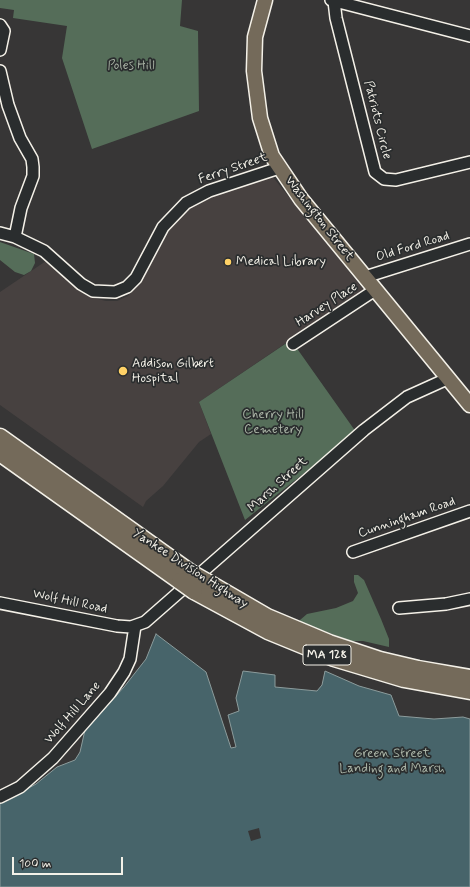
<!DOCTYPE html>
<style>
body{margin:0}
#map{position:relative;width:470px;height:887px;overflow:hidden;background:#373636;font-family:Mynerve,sans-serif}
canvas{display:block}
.scale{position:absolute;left:12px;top:857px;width:111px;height:18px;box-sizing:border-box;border:2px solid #f4f1e8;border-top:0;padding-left:5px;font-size:12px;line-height:14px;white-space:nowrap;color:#f4f1e8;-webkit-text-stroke:3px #2a2d2e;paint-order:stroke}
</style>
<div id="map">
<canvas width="470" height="887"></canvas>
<div class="scale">100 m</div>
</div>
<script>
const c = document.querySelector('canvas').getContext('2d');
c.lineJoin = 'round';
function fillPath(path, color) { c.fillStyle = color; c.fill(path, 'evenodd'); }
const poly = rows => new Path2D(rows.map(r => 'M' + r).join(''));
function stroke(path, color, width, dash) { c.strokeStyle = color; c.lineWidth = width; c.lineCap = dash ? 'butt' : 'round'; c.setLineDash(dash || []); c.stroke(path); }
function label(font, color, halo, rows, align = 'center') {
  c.font = font + ' Mynerve,sans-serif'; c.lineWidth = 3.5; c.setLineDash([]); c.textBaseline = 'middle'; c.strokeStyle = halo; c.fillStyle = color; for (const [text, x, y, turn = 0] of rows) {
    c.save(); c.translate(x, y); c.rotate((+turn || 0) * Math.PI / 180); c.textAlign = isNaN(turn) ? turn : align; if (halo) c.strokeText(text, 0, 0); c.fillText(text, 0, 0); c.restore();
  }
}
fillPath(poly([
 [272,176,364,290,199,402,211,434,199,442,163,486,146,501,143,507,0,405,0,292,46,261,90,297,106,301,117,301,128,296,142,278,159,242,175,218,189,206,208,195]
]), '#474140');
fillPath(poly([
 [0,0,182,0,180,26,198,31,199,111,92,149,62,58,67,26,13,18,14,10,0,8],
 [0,242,34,254,35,263,31,271,24,275,15,272,0,260],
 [291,340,356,432,245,520,199,402],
 [354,575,358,575,364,580,381,619,389,639,389,647,363,641,351,641,300,622,300,620,307,614,336,608,353,601,358,593,354,582]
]), '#556d59');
const water = poly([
 [156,634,206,672,231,748,236,747,228,715,239,711,236,698,243,671,275,675,275,687,317,691,322,685,325,671,359,686,391,695,399,716,434,719,463,717,470,719,470,887,0,887,0,802,14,796,36,784,57,767,75,760,80,752,85,730,124,687,146,659,156,634]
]);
fillPath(water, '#47646a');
stroke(water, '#8c9c9c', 1);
fillPath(poly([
 [259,828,261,838,251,841,248,831]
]), '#373636');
const minor = poly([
 [331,0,470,36],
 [334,1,336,18,375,172,384,179,396,180,470,162],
 [0,25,4,31,0,50],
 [0,71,8,105,20,138,32,159,33,167,33,176,21,208,15,237],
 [0,233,15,237,44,251,81,284,93,291,115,292,127,287,136,278,163,227,186,203,209,191,279,168],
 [365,277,470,244],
 [293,344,375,290],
 [353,552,470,511],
 [0,603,117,626,131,627,145,622,364,430,407,397,449,378],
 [399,608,446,604,470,599],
 [0,797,20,787,53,758,110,693,124,672,130,659,135,626]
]);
const major = poly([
 [265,0,255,37,254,71,260,118,272,156,301,199,470,405]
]);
const highway = poly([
 [0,437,191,573],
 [0,453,180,581],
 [205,581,267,617,329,643,380,660,418,669,470,678],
 [194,591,268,631,334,658,404,679,470,691]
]);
stroke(minor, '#f4f1e8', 14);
stroke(major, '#f4f1e8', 17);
stroke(highway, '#f4f1e8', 19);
stroke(minor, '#2a2d2e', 11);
stroke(major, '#746a5a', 14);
stroke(highway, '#746a5a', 16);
const highwayBridge = poly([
 [191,573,205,581],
 [180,581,194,591]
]);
stroke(highwayBridge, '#f4f1e8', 19, []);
stroke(highwayBridge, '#746a5a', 16);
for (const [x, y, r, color] of [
 [228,262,4,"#ffd166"],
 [123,371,5,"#ffd166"]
]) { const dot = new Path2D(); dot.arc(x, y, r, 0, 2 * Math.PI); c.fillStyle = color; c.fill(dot); stroke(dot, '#2a2d2e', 1.5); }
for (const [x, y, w] of [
 [327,655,48]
]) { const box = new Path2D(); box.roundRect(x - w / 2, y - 10, w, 20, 3); c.fillStyle = '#2a2d2e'; c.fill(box); stroke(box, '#f4f1e8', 1); }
label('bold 12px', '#f4f1e8', null, [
 ["MA 128",327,655]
]);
label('13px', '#acb6a8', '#2a2d2e', [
 ["Poles Hill",131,66],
 ["Cherry Hill",273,415],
 ["Cemetery",273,430],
 ["Green Street",392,754],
 ["Landing and Marsh",392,769]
]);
label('13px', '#f4f1e8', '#2a2d2e', [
 ["Patriots Circle",377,120,76],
 ["Ferry Street",233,169,-19],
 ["Washington Street",319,219,52],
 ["Old Ford Road",413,247,-17],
 ["Harvey Place",327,305,-33],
 ["Marsh Street",278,485,-42],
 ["Cunningham Road",407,518,-19],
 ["Yankee Division Highway",190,569,33],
 ["Wolf Hill Road",70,602,12],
 ["Wolf Hill Lane",73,713,-49]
]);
label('13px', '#f4f1e8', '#2a2d2e', [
 ["Medical Library",236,262],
 ["Addison Gilbert",132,364],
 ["Hospital",132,379]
], 'left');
</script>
